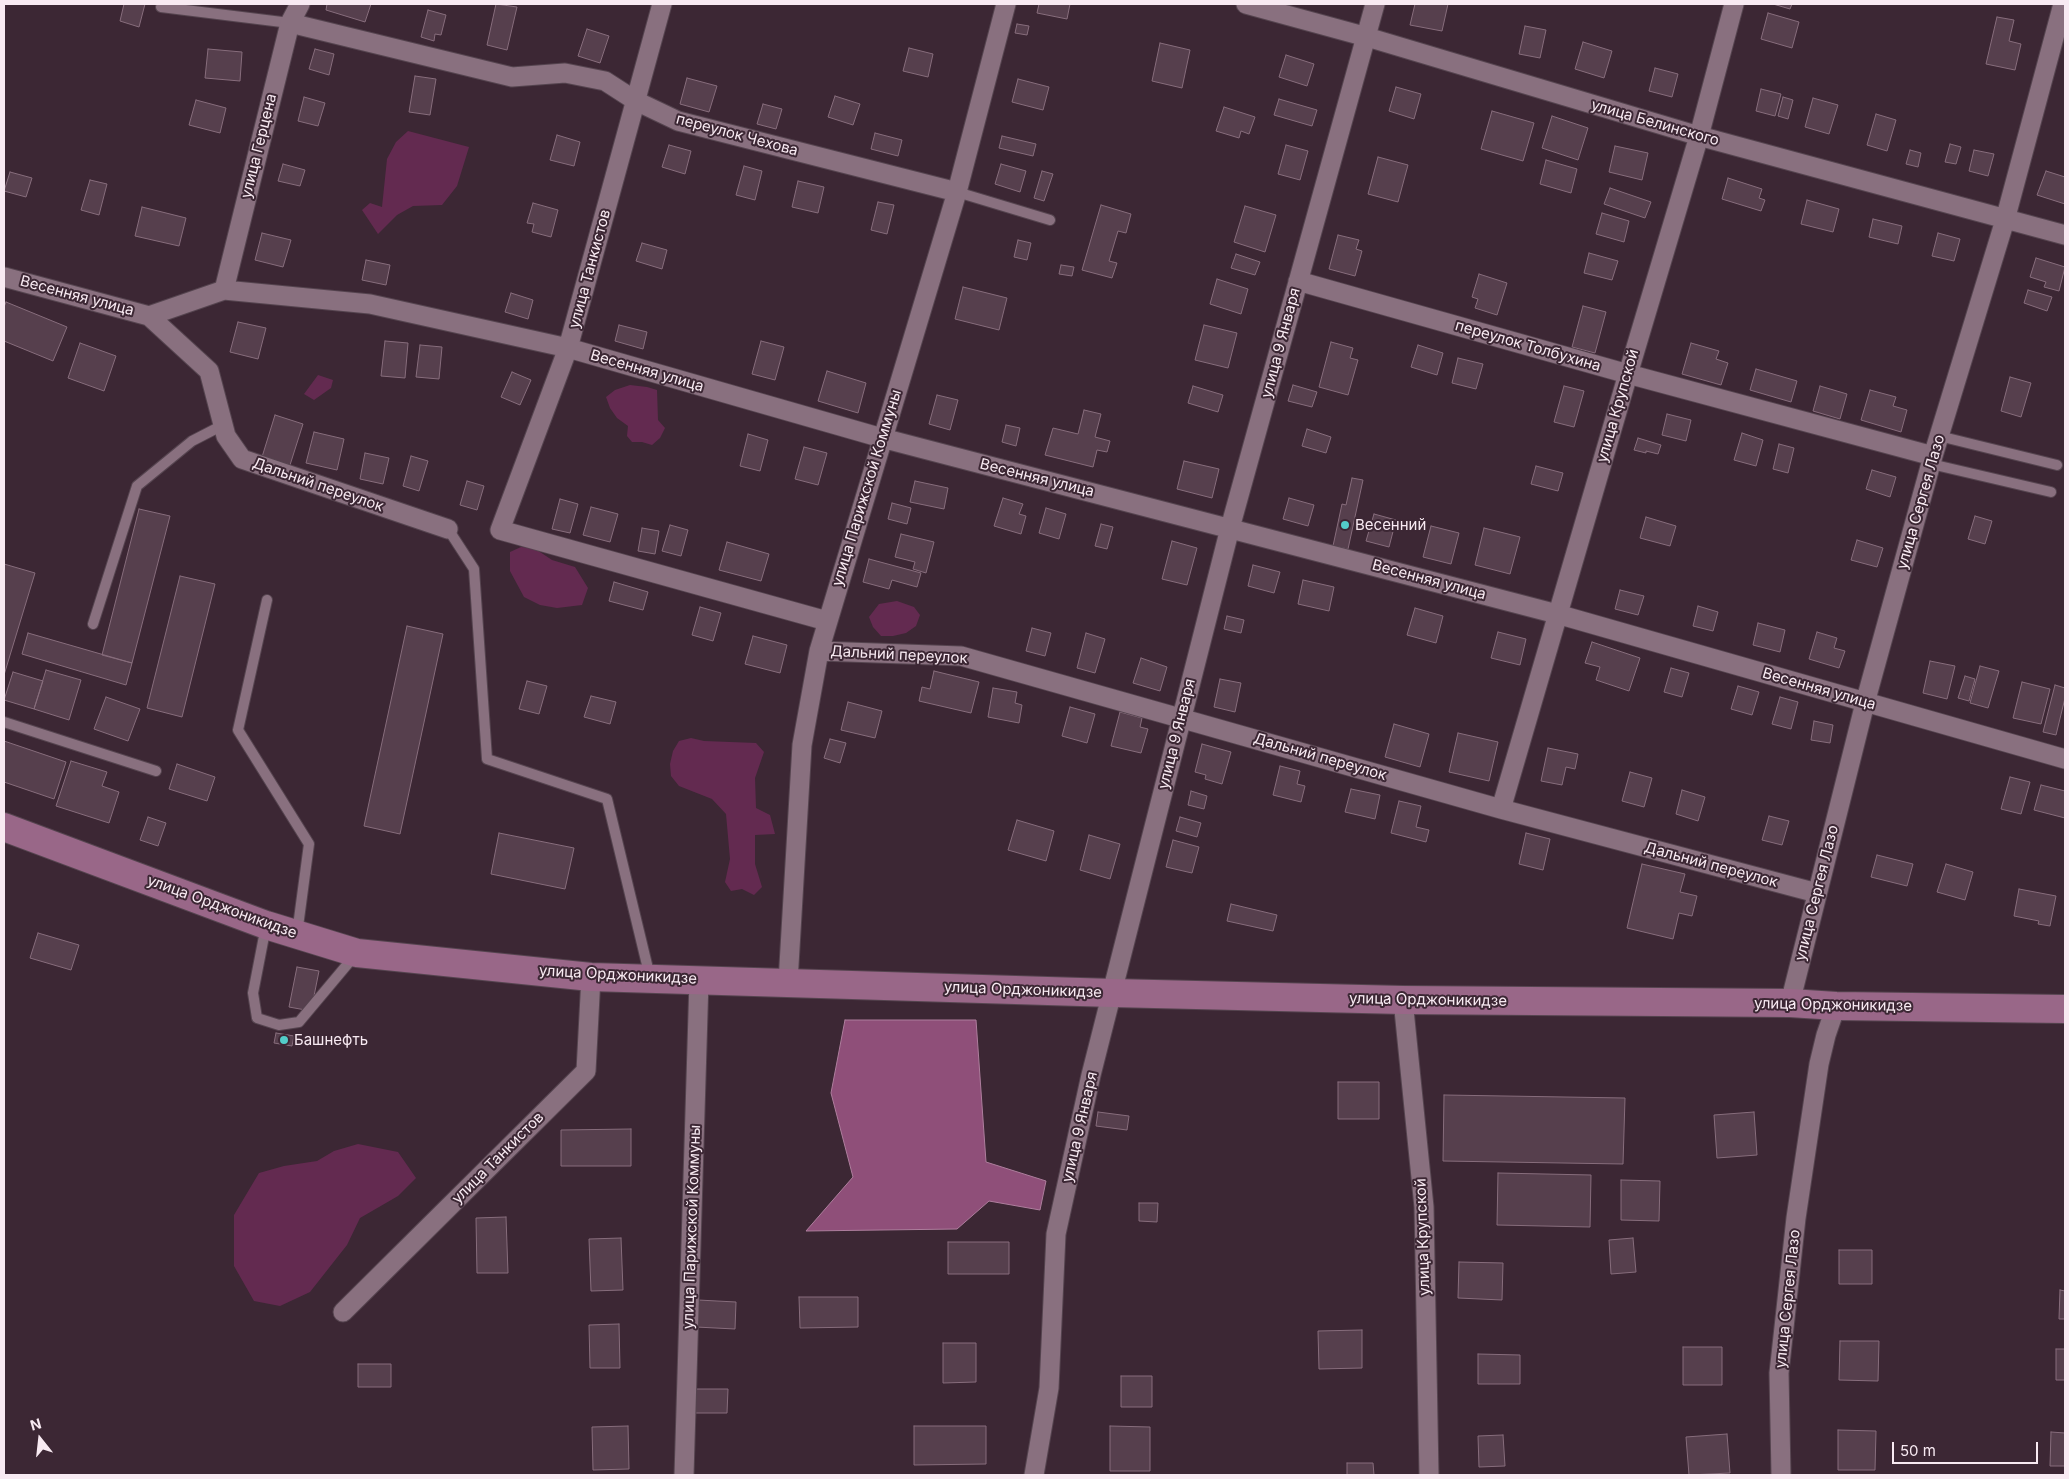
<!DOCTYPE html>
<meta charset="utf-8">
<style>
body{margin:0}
#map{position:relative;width:2069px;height:1479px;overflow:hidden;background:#3c2734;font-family:Inter,sans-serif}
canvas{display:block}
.frame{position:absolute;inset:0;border:5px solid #f8eaf2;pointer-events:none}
.north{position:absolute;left:15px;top:1414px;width:50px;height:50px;-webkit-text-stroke:4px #3c2734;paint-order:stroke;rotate:344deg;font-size:14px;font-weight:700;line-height:20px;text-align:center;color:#f8eaf2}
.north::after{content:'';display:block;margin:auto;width:18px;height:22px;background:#f8eaf2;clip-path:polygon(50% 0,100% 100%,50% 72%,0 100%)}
.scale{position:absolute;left:1892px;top:1442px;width:146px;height:22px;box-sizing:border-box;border:2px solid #f8eaf2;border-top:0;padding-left:6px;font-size:15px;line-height:18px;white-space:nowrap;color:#f8eaf2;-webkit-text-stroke:4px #3c2734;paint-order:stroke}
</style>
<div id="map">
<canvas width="2069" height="1479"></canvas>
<div class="frame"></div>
<div class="north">N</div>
<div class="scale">50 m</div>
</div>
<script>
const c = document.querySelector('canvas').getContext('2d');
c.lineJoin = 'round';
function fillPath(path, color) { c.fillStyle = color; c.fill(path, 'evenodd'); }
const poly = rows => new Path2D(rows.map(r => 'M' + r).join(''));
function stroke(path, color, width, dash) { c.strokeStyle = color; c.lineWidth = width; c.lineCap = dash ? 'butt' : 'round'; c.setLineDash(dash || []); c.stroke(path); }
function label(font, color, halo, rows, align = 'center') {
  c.font = font + ' Inter,sans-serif'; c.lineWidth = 4; c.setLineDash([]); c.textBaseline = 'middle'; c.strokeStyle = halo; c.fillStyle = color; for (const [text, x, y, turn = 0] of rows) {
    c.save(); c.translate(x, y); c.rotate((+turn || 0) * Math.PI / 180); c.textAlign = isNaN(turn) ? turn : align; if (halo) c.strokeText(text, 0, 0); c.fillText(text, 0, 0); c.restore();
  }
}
fillPath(poly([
 [408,131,469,147,457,186,442,205,413,206,397,215,378,234,362,210,370,203,382,207,387,159,396,142],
 [318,375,333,380,331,388,314,400,304,394],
 [630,385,647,387,657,390,658,420,665,428,660,438,652,445,642,442,632,442,627,436,628,426,617,418,610,408,606,397,615,390],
 [521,547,534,548,552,560,575,567,588,588,582,605,557,608,540,605,524,597,510,571,510,552],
 [897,601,914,607,920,615,916,626,906,633,893,636,881,636,873,627,869,617,879,604],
 [691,738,704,741,756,743,764,752,755,778,756,808,770,815,775,834,755,835,755,864,762,887,754,895,742,889,731,891,725,882,730,859,726,814,712,799,679,786,671,776,670,764,673,751,679,741],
 [358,1144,398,1152,416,1178,398,1196,360,1218,347,1245,310,1292,280,1306,254,1301,234,1266,234,1215,259,1173,284,1166,317,1161,334,1151]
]), '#632a50');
const water = poly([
 [845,1020,976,1020,986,1162,1046,1181,1040,1210,989,1201,957,1229,806,1231,853,1177,831,1093,845,1020]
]);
fillPath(water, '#8f4f79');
stroke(water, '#ae7e9d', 1);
const building = poly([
 [124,4,145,4,139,27,120,21,124,4],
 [327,4,371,4,365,22,326,10,327,4],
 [496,4,517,7,507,50,487,45,496,4],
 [1039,4,1070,4,1067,19,1037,13,1039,4],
 [1415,4,1448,4,1442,31,1410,25,1415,4],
 [1773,4,1792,4,1790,9,1773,4],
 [428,10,446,15,441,35,435,34,434,41,421,37,428,10],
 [1768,13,1799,22,1792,48,1761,39,1768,13],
 [1997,17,2014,20,2009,41,2021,44,2015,70,1986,64,1997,17],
 [1017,24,1029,26,1027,35,1015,33,1017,24],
 [1525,26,1546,30,1540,58,1519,54,1525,26],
 [587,29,609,36,600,63,578,56,587,29],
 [1583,42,1612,51,1604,78,1575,69,1583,42],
 [1160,43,1190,50,1182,88,1152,81,1160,43],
 [909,48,933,54,928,77,903,71,909,48],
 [208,49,242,52,240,81,205,78,208,49],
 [315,49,334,54,329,75,309,69,315,49],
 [1286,55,1314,64,1307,86,1279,77,1286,55],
 [1655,68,1678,74,1672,97,1649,91,1655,68],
 [415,76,436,79,430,115,409,112,415,76],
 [687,78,717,86,709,112,680,104,687,78],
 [1018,79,1049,87,1043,110,1012,102,1018,79],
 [1396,87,1421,94,1414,119,1389,111,1396,87],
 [1761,89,1781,94,1775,116,1756,111,1761,89],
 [835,96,860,104,853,125,828,117,835,96],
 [304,97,325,103,318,126,298,121,304,97],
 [1783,97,1793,100,1788,119,1778,116,1783,97],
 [1813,98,1838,105,1829,134,1805,127,1813,98],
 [1279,99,1317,110,1312,126,1274,115,1279,99],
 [196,100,226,108,220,133,189,125,196,100],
 [763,104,782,109,776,129,757,124,763,104],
 [1224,107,1255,117,1249,134,1241,131,1239,138,1216,131,1224,107],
 [1492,111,1534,123,1523,161,1481,149,1492,111],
 [1876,114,1896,120,1887,151,1867,145,1876,114],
 [1552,116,1588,128,1578,160,1542,148,1552,116],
 [875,133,902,140,898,156,871,149,875,133],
 [557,135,580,142,574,166,550,160,557,135],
 [1002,136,1036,144,1033,156,999,148,1002,136],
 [1950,144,1961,147,1956,164,1945,162,1950,144],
 [669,145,691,151,685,174,662,167,669,145],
 [1286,145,1308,151,1300,180,1278,174,1286,145],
 [1615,146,1648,153,1642,180,1609,172,1615,146],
 [1910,150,1921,153,1918,167,1906,164,1910,150],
 [1974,150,1994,154,1988,176,1969,171,1974,150],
 [1378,157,1408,165,1398,202,1368,194,1378,157],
 [1546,160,1577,169,1571,193,1540,184,1546,160],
 [283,164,305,170,300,186,278,181,283,164],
 [1001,164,1026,171,1020,192,995,184,1001,164],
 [744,166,762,171,755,200,736,195,744,166],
 [1042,171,1053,174,1044,201,1034,198,1042,171],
 [2046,171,2065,177,2065,204,2037,195,2046,171],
 [10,172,32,178,26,197,4,191,10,172],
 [1728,178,1762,189,1759,198,1765,200,1761,211,1722,199,1728,178],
 [90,180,107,184,99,215,81,210,90,180],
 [798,181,824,187,818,213,792,207,798,181],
 [1610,188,1651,202,1645,218,1604,204,1610,188],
 [1807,200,1839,209,1833,232,1801,224,1807,200],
 [878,202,894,205,887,234,871,230,878,202],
 [533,203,558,210,551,237,532,232,534,224,527,223,533,203],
 [1101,205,1131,214,1126,233,1118,231,1109,261,1117,263,1112,278,1082,270,1101,205],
 [1245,206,1276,215,1265,252,1234,242,1245,206],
 [142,207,186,218,179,246,135,236,142,207],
 [1602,213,1629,221,1624,242,1596,234,1602,213],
 [1873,219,1902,226,1898,244,1869,237,1873,219],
 [262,233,291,240,283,267,255,260,262,233],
 [1938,233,1960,239,1954,261,1932,256,1938,233],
 [1338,235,1359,240,1356,249,1362,251,1355,276,1329,269,1338,235],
 [1018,240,1031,243,1027,260,1014,257,1018,240],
 [642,243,667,250,662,269,636,261,642,243],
 [1589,253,1618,261,1612,280,1584,273,1589,253],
 [1236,254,1260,262,1255,275,1231,268,1236,254],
 [2036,258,2065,267,2059,291,2044,287,2046,282,2030,277,2036,258],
 [366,260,390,265,386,285,362,280,366,260],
 [1061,265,1074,267,1072,276,1059,274,1061,265],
 [1479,274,1507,283,1497,315,1475,308,1478,299,1472,297,1479,274],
 [1217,279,1248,289,1241,314,1210,304,1217,279],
 [963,287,1007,298,999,330,955,319,963,287],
 [2028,290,2052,297,2047,311,2024,303,2028,290],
 [511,293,533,300,528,319,505,312,511,293],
 [6,302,67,327,53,361,4,341,4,307,6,302],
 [1583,306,1606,312,1595,353,1572,347,1583,306],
 [238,322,266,328,258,359,230,352,238,322],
 [619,325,647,332,643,349,615,341,619,325],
 [1204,325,1237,333,1228,368,1195,360,1204,325],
 [385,341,408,343,405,378,381,376,385,341],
 [761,341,784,347,775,380,752,374,761,341],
 [1331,342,1353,348,1350,358,1358,360,1348,395,1319,387,1331,342],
 [80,343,116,356,104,391,68,378,80,343],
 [1691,343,1719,351,1716,359,1728,363,1721,385,1682,374,1691,343],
 [420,345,442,347,439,379,416,377,420,345],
 [1418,345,1443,353,1437,375,1411,367,1418,345],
 [1458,358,1483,364,1476,389,1452,383,1458,358],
 [1756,369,1797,381,1791,402,1750,390,1756,369],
 [827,371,866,383,858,413,818,401,827,371],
 [512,372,531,380,520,405,501,397,512,372],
 [2010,377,2031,383,2021,417,2001,411,2010,377],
 [1293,385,1317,392,1312,407,1288,401,1293,385],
 [1193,386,1223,395,1218,412,1188,403,1193,386],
 [1564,386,1584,391,1574,427,1554,422,1564,386],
 [1820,386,1847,394,1840,419,1813,411,1820,386],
 [1870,390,1896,397,1893,406,1907,410,1901,432,1861,420,1870,390],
 [937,395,958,400,950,430,929,424,937,395],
 [1084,410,1101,414,1095,437,1110,441,1107,452,1097,450,1093,467,1045,455,1053,428,1078,434,1084,410],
 [1667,414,1691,420,1686,441,1662,435,1667,414],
 [275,415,303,424,290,465,262,457,275,415],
 [1006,425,1020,428,1016,446,1002,442,1006,425],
 [1307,429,1331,437,1326,453,1302,446,1307,429],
 [314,432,344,439,337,470,306,463,314,432],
 [1742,433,1763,440,1756,466,1734,460,1742,433],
 [748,434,768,440,760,471,740,466,748,434],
 [1638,438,1661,445,1658,454,1646,451,1646,453,1634,450,1638,438],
 [1779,444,1794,448,1788,473,1773,469,1779,444],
 [804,447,827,453,818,485,795,479,804,447],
 [365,453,389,458,383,484,360,479,365,453],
 [411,456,428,461,419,491,403,486,411,456],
 [1184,461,1219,469,1212,498,1177,489,1184,461],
 [1536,466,1563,473,1558,491,1531,484,1536,466],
 [1872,470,1896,477,1890,497,1866,489,1872,470],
 [1352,478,1363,480,1348,549,1333,546,1342,504,1346,505,1352,478],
 [467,481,484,486,477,510,460,505,467,481],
 [915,481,948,488,944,509,910,502,915,481],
 [1003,498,1023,504,1019,514,1026,516,1021,534,994,526,1003,498],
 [1289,498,1314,505,1308,526,1283,519,1289,498],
 [560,499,578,504,570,533,552,529,560,499],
 [892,503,911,508,907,524,888,519,892,503],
 [591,507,618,514,610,542,583,535,591,507],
 [1046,508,1066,514,1059,539,1039,533,1046,508],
 [139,509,170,516,132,663,102,655,139,509],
 [1374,514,1396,520,1389,547,1366,541,1374,514],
 [1975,516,1992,521,1985,544,1968,539,1975,516],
 [1646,517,1676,526,1670,546,1640,538,1646,517],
 [1101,524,1113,527,1107,549,1095,546,1101,524],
 [670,525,688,530,681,556,662,551,670,525],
 [1431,526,1459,533,1451,564,1423,557,1431,526],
 [642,528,659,531,655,554,638,551,642,528],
 [1484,528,1520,537,1510,574,1475,565,1484,528],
 [901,534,934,542,926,573,913,569,915,562,895,557,901,534],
 [1857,540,1883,548,1877,567,1851,560,1857,540],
 [1172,541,1197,548,1187,585,1162,579,1172,541],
 [727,542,769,554,761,581,719,570,727,542],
 [869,559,921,573,917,587,892,580,889,589,863,582,869,559],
 [4,564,35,573,4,675,4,564],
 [1253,565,1280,572,1274,593,1248,586,1253,565],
 [180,576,215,584,182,717,147,708,180,576],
 [1303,580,1334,587,1329,611,1298,604,1303,580],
 [614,582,648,592,643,610,609,601,614,582],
 [1620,590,1644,596,1638,615,1615,609,1620,590],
 [1698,606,1718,612,1713,631,1693,626,1698,606],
 [700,607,721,613,713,641,692,635,700,607],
 [1415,608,1443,616,1436,643,1407,635,1415,608],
 [1227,616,1244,620,1241,633,1224,629,1227,616],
 [1758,623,1785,630,1780,652,1753,645,1758,623],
 [407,626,443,634,400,834,364,826,407,626],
 [1032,628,1051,633,1045,656,1026,651,1032,628],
 [1498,632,1526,639,1520,665,1491,658,1498,632],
 [1817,632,1837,638,1834,648,1845,651,1839,668,1809,659,1817,632],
 [28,633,132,663,126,685,22,654,28,633],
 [1086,633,1105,639,1095,673,1077,668,1086,633],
 [753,636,787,645,780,673,745,664,753,636],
 [1592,642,1640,658,1629,691,1596,680,1600,667,1585,663,1592,642],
 [1141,658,1167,667,1160,691,1133,683,1141,658],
 [1930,661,1955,666,1947,699,1923,693,1930,661],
 [1980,666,1999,671,1988,708,1970,703,1980,666],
 [1671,668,1689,673,1682,697,1664,692,1671,668],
 [46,670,81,680,69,720,34,709,46,670],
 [934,671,979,682,971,713,919,701,922,687,930,689,934,671],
 [13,672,43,681,34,709,4,700,13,672],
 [1965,676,1975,679,1969,701,1958,698,1965,676],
 [1220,679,1241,683,1235,712,1214,707,1220,679],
 [527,681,547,686,539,714,519,709,527,681],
 [2022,682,2050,689,2041,724,2013,718,2022,682],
 [2055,685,2065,688,2065,698,2056,735,2043,732,2055,685],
 [1738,686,1759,692,1752,715,1731,709,1738,686],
 [993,688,1017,692,1015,703,1022,705,1019,723,988,717,993,688],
 [591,696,616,702,610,724,584,717,591,696],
 [106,697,140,709,128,741,94,729,106,697],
 [1780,697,1798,702,1791,729,1772,724,1780,697],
 [848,702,882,711,875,738,841,730,848,702],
 [1070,707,1095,714,1087,743,1062,736,1070,707],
 [1120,712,1142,718,1140,727,1148,729,1141,753,1111,746,1120,712],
 [1814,721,1833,725,1830,743,1811,740,1814,721],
 [1394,724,1429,734,1420,767,1385,757,1394,724],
 [1458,733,1498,742,1489,781,1449,772,1458,733],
 [830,739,846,743,840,763,824,758,830,739],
 [4,741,66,762,54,799,4,782,4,741],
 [1202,744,1231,752,1222,784,1205,779,1206,775,1195,772,1202,744],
 [1548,748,1578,754,1575,769,1566,767,1562,785,1541,781,1548,748],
 [71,761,107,772,102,786,119,792,109,823,56,806,71,761],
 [177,764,215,777,207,801,169,789,177,764],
 [1280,766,1300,771,1297,784,1305,786,1301,802,1273,795,1280,766],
 [1630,772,1652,778,1644,807,1622,801,1630,772],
 [2010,777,2030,782,2021,814,2001,809,2010,777],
 [2041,785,2065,791,2065,818,2034,810,2041,785],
 [1351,789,1380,795,1375,819,1345,812,1351,789],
 [1682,790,1705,797,1698,821,1676,814,1682,790],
 [1191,791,1207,796,1204,809,1188,805,1191,791],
 [1399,801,1421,806,1416,827,1429,830,1426,842,1391,833,1399,801],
 [1769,816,1789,821,1782,845,1762,840,1769,816],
 [148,817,166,823,158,846,140,840,148,817],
 [1180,817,1201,823,1197,837,1176,831,1180,817],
 [1017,820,1054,831,1046,861,1008,850,1017,820],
 [499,833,574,848,565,889,491,874,499,833],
 [1526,833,1550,839,1543,870,1519,864,1526,833],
 [1089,835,1120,844,1110,879,1080,870,1089,835],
 [1173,840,1199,847,1192,873,1166,867,1173,840],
 [1877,855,1913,864,1907,886,1871,877,1877,855],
 [1642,864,1685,874,1680,892,1697,896,1692,916,1679,913,1673,939,1627,928,1642,864],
 [1946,864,1973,872,1965,900,1937,892,1946,864],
 [2019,889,2056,896,2050,926,2038,924,2039,921,2014,916,2019,889],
 [1231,904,1277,915,1273,931,1227,921,1231,904],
 [38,933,79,945,71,970,30,958,38,933],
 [297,967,319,971,311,1011,289,1007,297,967],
 [276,1033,294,1036,292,1046,274,1043,276,1033],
 [1338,1082,1379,1082,1379,1119,1338,1119,1338,1082],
 [1444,1095,1625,1098,1623,1164,1443,1161,1444,1095],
 [1098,1112,1129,1116,1127,1130,1096,1126,1098,1112],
 [1754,1112,1757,1155,1717,1158,1714,1115,1754,1112],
 [631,1129,631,1166,561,1166,561,1130,631,1129],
 [1498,1173,1591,1175,1590,1227,1497,1225,1498,1173],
 [1621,1180,1660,1181,1659,1221,1621,1220,1621,1180],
 [1139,1203,1158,1203,1157,1222,1139,1221,1139,1203],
 [506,1217,508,1273,477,1273,476,1218,506,1217],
 [621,1238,623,1290,591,1291,589,1239,621,1238],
 [1633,1238,1636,1272,1611,1274,1609,1240,1633,1238],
 [948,1242,1009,1242,1009,1274,948,1274,948,1242],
 [1839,1250,1872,1250,1872,1284,1839,1284,1839,1250],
 [1459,1262,1503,1263,1502,1300,1458,1298,1459,1262],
 [2060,1290,2065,1291,2065,1319,2059,1319,2060,1290],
 [799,1297,858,1297,858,1327,800,1328,799,1297],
 [698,1300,736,1302,735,1329,696,1327,698,1300],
 [619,1324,620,1368,590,1368,589,1325,619,1324],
 [1362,1330,1362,1368,1319,1369,1318,1331,1362,1330],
 [1840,1341,1879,1341,1878,1381,1839,1380,1840,1341],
 [943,1343,976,1343,976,1382,943,1383,943,1343],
 [1683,1347,1722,1347,1722,1385,1683,1385,1683,1347],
 [2056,1349,2065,1349,2065,1380,2056,1380,2056,1349],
 [1478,1354,1520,1355,1520,1384,1478,1384,1478,1354],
 [358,1364,391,1364,391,1387,358,1387,358,1364],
 [1121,1376,1152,1376,1152,1407,1121,1407,1121,1376],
 [695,1389,728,1389,727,1413,694,1413,695,1389],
 [628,1426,629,1469,593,1470,592,1427,628,1426],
 [914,1426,986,1426,986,1464,914,1465,914,1426],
 [1110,1426,1150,1427,1150,1471,1110,1471,1110,1426],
 [1838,1430,1876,1431,1875,1470,1838,1470,1838,1430],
 [2051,1432,2065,1433,2065,1466,2050,1466,2051,1432],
 [1727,1434,1730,1473,1689,1475,1686,1437,1727,1434],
 [1503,1435,1505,1466,1479,1467,1478,1436,1503,1435],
 [1347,1463,1373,1463,1374,1475,1347,1475,1347,1463]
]);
fillPath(building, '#563f4d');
stroke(building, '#876d7c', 1);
const service = poly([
 [161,7,290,23],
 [957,192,1050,220],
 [1939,436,2057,465],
 [1931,464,2051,492],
 [448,529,474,569,487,759,607,799,650,977],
 [267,600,238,730,309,844,297,934],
 [93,624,137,486,192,441,223,425],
 [4,722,156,771],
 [266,926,253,993,257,1018,279,1025,299,1022,356,954]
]);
const minor = poly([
 [662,4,568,348,500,530,827,621],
 [1246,4,1367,37,1699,136,2065,235],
 [290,23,512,77,565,73,605,81,636,101,678,121,957,192],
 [4,277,149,316,224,290,370,304,568,348,882,438,1557,614,2065,759],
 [1298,281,1628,374,1933,456],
 [224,290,290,23,300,4],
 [149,316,209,371,226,436,242,459,448,529],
 [819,651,961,656,1501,809,1817,893],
 [1501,809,1628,374,1699,136,1734,4],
 [788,982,802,745,819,651,957,192,1006,4],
 [1403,1000,1424,1207,1429,1475],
 [1790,1003,1865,703,1933,456,2005,220,2063,4],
 [343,1312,586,1071,591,977],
 [684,1475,699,980],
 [1034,1475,1049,1388,1056,1234,1091,1075,1230,528,1375,4],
 [1781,1475,1779,1373,1796,1218,1819,1064,1826,1035,1836,1006]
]);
const secondary = poly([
 [4,827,266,925,357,953,591,977,1113,993,1403,1000,1790,1003,1836,1006,2065,1009]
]);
stroke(service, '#55444f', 12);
stroke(minor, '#55444f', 21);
stroke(secondary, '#55444f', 30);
stroke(service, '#89707f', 10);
stroke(minor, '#89707f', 19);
stroke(secondary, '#996788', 28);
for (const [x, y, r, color] of [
 [1345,525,5,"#53cdc9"],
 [284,1040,5,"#53cdc9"]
]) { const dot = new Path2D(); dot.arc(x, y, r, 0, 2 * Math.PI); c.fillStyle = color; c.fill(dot); stroke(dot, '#3c2734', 2); }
label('15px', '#f8eaf2', '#3c2734', [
 ["улица Белинского",1655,123,16],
 ["переулок Чехова",737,135,15],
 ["улица Герцена",259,146,-76],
 ["улица Танкистов",590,269,-75],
 ["Весенняя улица",77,296,15],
 ["улица 9 Января",1281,343,-75],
 ["переулок Толбухина",1528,346,16],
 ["Весенняя улица",647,371,16],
 ["улица Крупской",1618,406,-74],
 ["Весенняя улица",1037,478,14],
 ["Дальний переулок",318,485,19],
 ["улица Парижской Коммуны",867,488,-73],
 ["улица Сергея Лазо",1921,502,-74],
 ["Весенняя улица",1429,580,15],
 ["Дальний переулок",899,655,3],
 ["Весенняя улица",1819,689,16],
 ["улица 9 Января",1177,734,-76],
 ["Дальний переулок",1320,757,16],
 ["Дальний переулок",1711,865,15],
 ["улица Сергея Лазо",1817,893,-76],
 ["улица Орджоникидзе",222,907,20],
 ["улица Орджоникидзе",618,975,3],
 ["улица Орджоникидзе",1023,990,2],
 ["улица Орджоникидзе",1428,1000,1],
 ["улица Орджоникидзе",1833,1005,1],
 ["улица 9 Января",1080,1127,-77],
 ["улица Танкистов",498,1158,-45],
 ["улица Парижской Коммуны",692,1227,-88],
 ["улица Крупской",1423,1237,-92],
 ["улица Сергея Лазо",1788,1299,-84]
]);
label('15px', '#f8eaf2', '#3c2734', [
 ["Весенний",1355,525],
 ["Башнефть",294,1040]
], 'left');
</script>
